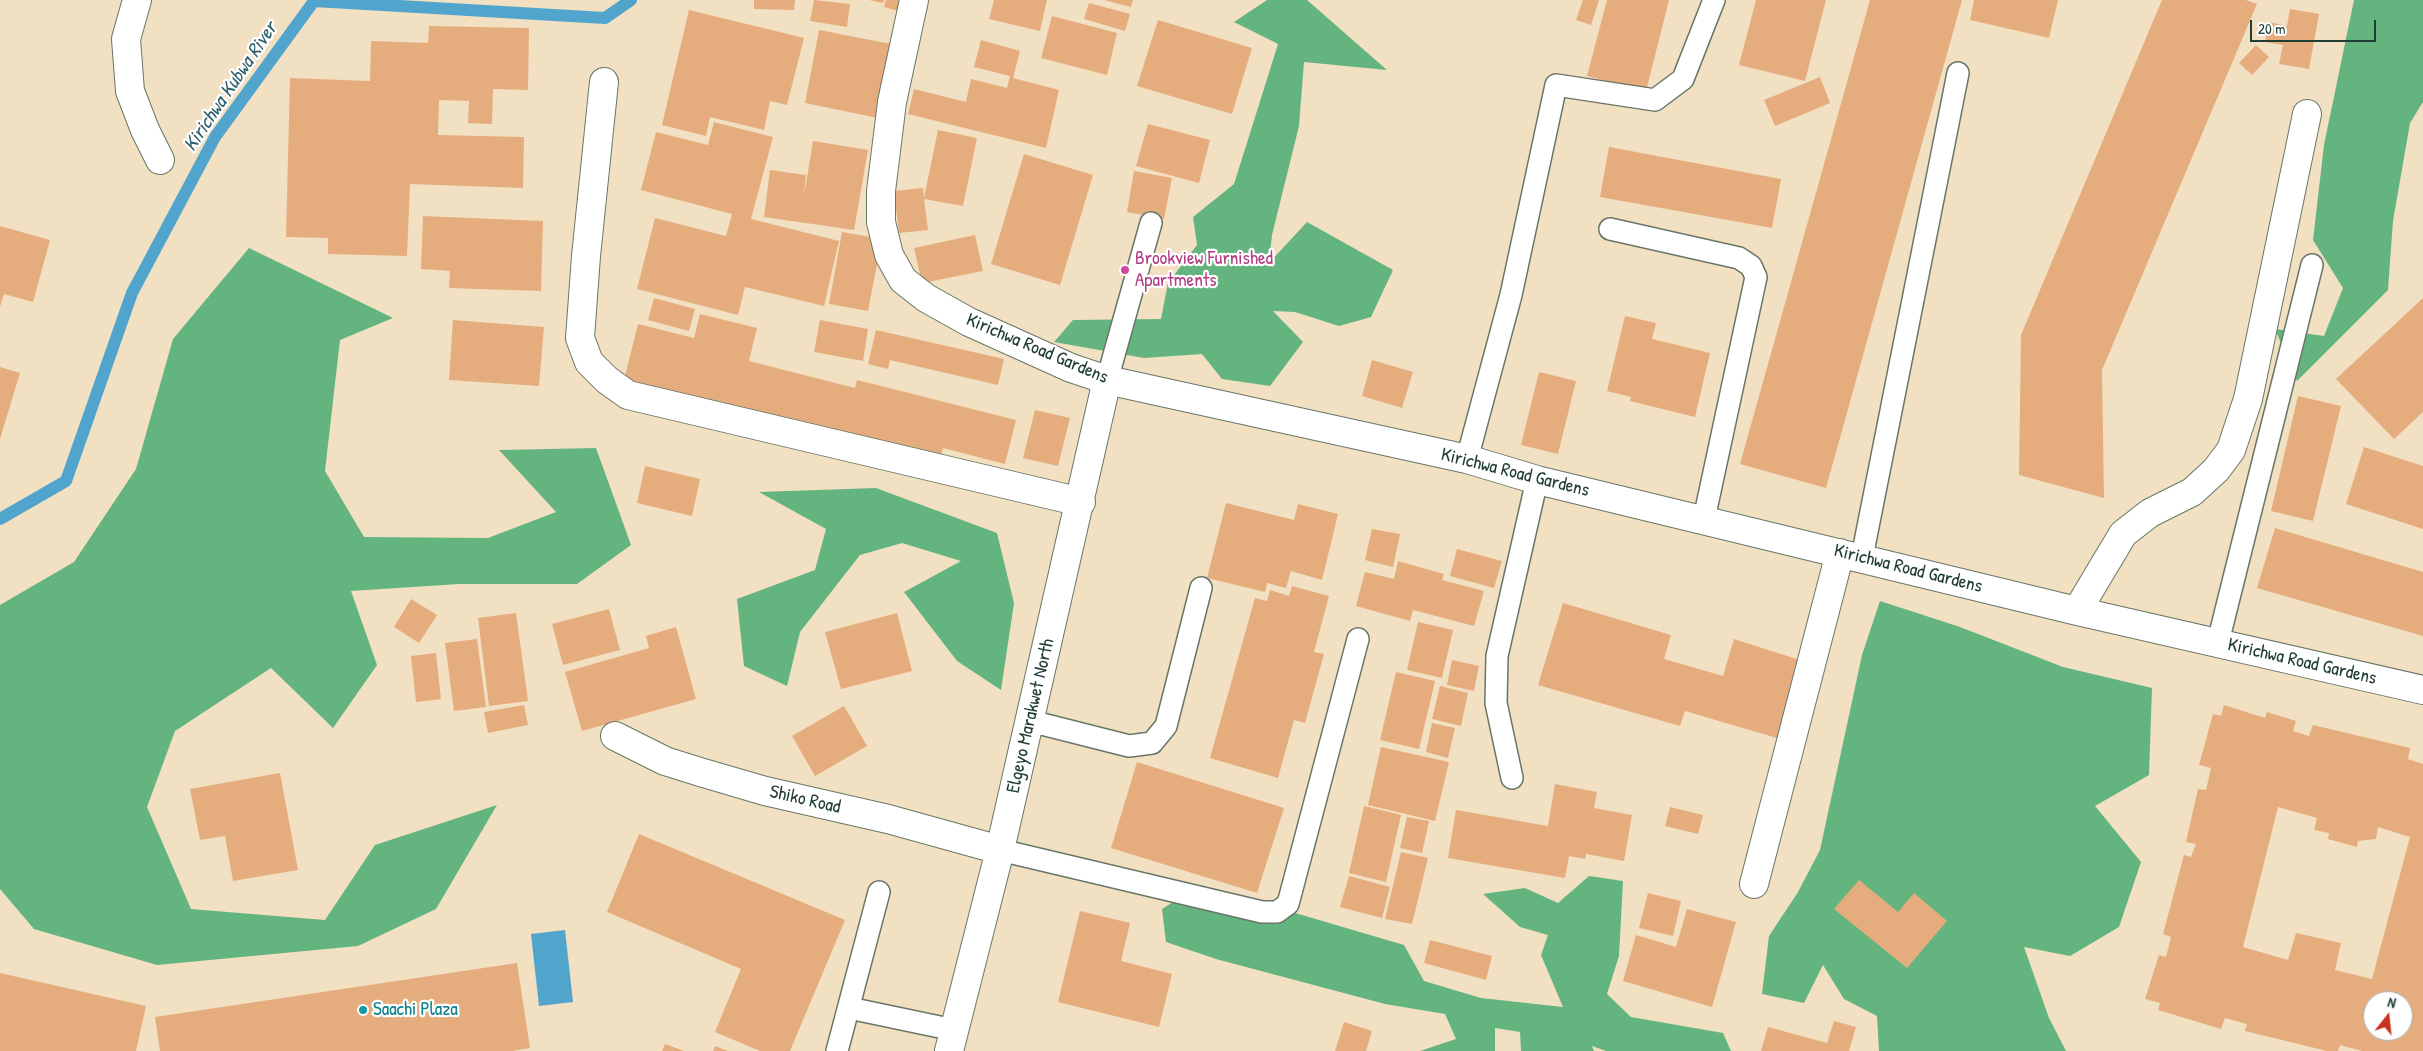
<!DOCTYPE html>
<style>
body{margin:0}
#map{position:relative;width:2423px;height:1051px;overflow:hidden;background:#f2e0c2;font-family:"Patrick Hand",sans-serif}
canvas{display:block}
.north{position:absolute;left:2363px;top:991px;width:50px;height:50px;box-sizing:border-box;background:#fff;border:1px solid #a5b1ae;border-radius:50%;rotate:16deg;font-size:14px;font-weight:700;line-height:20px;text-align:center;color:#1f3d34}
.north::after{content:'';display:block;margin:auto;width:18px;height:22px;background:#c8321e;clip-path:polygon(50% 0,100% 100%,50% 72%,0 100%)}
.scale{position:absolute;left:2250px;top:20px;width:126px;height:22px;box-sizing:border-box;border:2px solid #1f3d34;border-top:0;padding-left:6px;font-size:15px;line-height:18px;white-space:nowrap;color:#1f3d34;-webkit-text-stroke:4px #fff;paint-order:stroke}
</style>
<div id="map">
<canvas width="2423" height="1051"></canvas>
<div class="north">N</div>
<div class="scale">20 m</div>
</div>
<script>
const c = document.querySelector('canvas').getContext('2d');
c.lineJoin = 'round';
function fillPath(path, color) { c.fillStyle = color; c.fill(path, 'evenodd'); }
const poly = rows => new Path2D(rows.map(r => 'M' + r).join(''));
function stroke(path, color, width, dash) { c.strokeStyle = color; c.lineWidth = width; c.lineCap = dash ? 'butt' : 'round'; c.setLineDash(dash || []); c.stroke(path); }
function label(font, color, halo, rows, align = 'center') {
  c.font = font + ' "Patrick Hand",sans-serif'; c.lineWidth = 4.5; c.setLineDash([]); c.textBaseline = 'middle'; c.strokeStyle = halo; c.fillStyle = color; for (const [text, x, y, turn = 0] of rows) {
    c.save(); c.translate(x, y); c.rotate((+turn || 0) * Math.PI / 180); c.textAlign = isNaN(turn) ? turn : align; if (halo) c.strokeText(text, 0, 0); c.fillText(text, 0, 0); c.restore();
  }
}
fillPath(poly([
 [1267,0,1307,0,1387,70,1304,62,1299,126,1272,235,1269,263,1307,222,1393,270,1371,317,1339,326,1295,312,1273,311,1303,342,1270,386,1222,379,1202,354,1144,358,1054,342,1073,320,1161,319,1168,283,1197,245,1193,217,1234,184,1278,44,1234,22],
 [2354,0,2423,0,2423,102,2410,123,2393,221,2388,290,2297,381,2275,329,2324,336,2343,288,2313,240,2324,145],
 [249,248,393,318,340,340,325,471,364,537,488,538,556,512,499,450,596,448,631,545,577,584,459,584,351,591,377,665,333,728,271,668,175,731,147,807,191,909,325,920,375,845,497,805,436,909,358,946,157,965,34,929,0,889,0,605,74,562,136,469,173,339],
 [876,488,997,533,1014,603,1001,690,957,661,904,592,961,561,902,543,860,555,800,632,787,686,744,666,737,599,815,570,826,529,759,492],
 [1880,601,1960,627,2063,667,2152,688,2149,775,2095,806,2141,862,2119,927,2070,956,2024,947,2049,1018,2066,1051,1879,1051,1877,1016,1844,999,1823,965,1804,1003,1762,994,1769,936,1798,892,1820,850,1862,655],
 [1589,876,1623,881,1619,956,1607,994,1631,1017,1723,1033,1731,1051,1606,1051,1592,1046,1594,1051,1521,1051,1520,1032,1495,1028,1495,1051,1420,1051,1456,1039,1445,1014,1385,1004,1216,959,1166,942,1162,909,1200,885,1404,945,1424,981,1481,998,1563,1007,1541,955,1548,935,1520,927,1483,894,1525,888,1558,903]
]), '#64b480');
fillPath(poly([
 [565,930,573,1002,539,1006,531,934]
]), '#51a5cd');
stroke(poly([
 [0,519,66,481,132,293,215,137,314,1,605,18,631,0]
]), '#51a5cd', 12);
fillPath(poly([
 [754,0,795,0,794,10,754,9],
 [814,0,850,4,847,27,810,21],
 [869,0,884,0,883,3],
 [886,0,909,0,905,13,884,7],
 [994,0,1047,0,1040,31,989,19],
 [1104,0,1133,0,1131,7],
 [1583,0,1599,0,1591,25,1576,20],
 [1607,0,1669,0,1646,91,1587,76],
 [1756,0,1826,0,1805,81,1739,65],
 [1870,0,1962,0,1826,488,1740,464],
 [1974,0,2058,0,2049,38,1970,20],
 [2162,0,2246,0,2257,4,2102,370,2104,498,2019,475,2021,335],
 [1089,3,1130,14,1125,31,1084,19],
 [2290,9,2319,14,2309,69,2279,64,2283,45,2265,42,2269,22,2287,26],
 [689,10,804,38,787,105,770,101,764,130,710,117,706,136,662,125],
 [1052,16,1117,33,1107,75,1041,58],
 [1158,20,1252,48,1232,114,1137,86],
 [429,26,529,28,528,90,493,89,492,124,468,123,469,101,439,100,438,135,524,137,523,188,410,184,407,256,328,254,328,238,286,237,290,78,370,81,371,41,428,43],
 [819,30,891,44,878,118,805,103],
 [981,40,1020,51,1013,78,1059,90,1046,148,908,114,914,89,966,102,971,79,1007,88,1010,76,974,67],
 [2256,45,2269,57,2252,75,2239,63],
 [1820,77,1830,103,1775,126,1764,100],
 [714,122,773,137,751,219,839,241,824,306,745,287,738,315,637,289,655,218,726,236,732,214,641,190,656,132,708,145],
 [1148,124,1210,140,1199,183,1136,166],
 [938,130,977,138,963,206,924,199,928,230,899,233,894,191,923,188,924,198],
 [813,141,868,150,854,230,764,217,770,170,806,175,804,196],
 [1609,147,1781,179,1772,228,1600,197],
 [1024,154,1093,175,1060,285,991,264],
 [1134,171,1172,178,1164,219,1127,212],
 [423,216,543,221,541,291,449,288,450,271,421,269],
 [0,226,50,240,33,302,4,294,0,307],
 [842,232,882,239,868,311,829,304],
 [975,235,983,271,922,283,914,248],
 [654,298,695,309,689,331,648,320],
 [2423,298,2423,412,2394,439,2336,379],
 [700,314,757,328,749,361,855,388,857,380,1016,420,1005,464,943,448,940,459,624,380,638,324,694,338],
 [1625,316,1656,323,1652,339,1710,353,1695,417,1630,401,1631,397,1607,391],
 [453,320,544,327,539,386,449,380],
 [820,320,868,329,863,361,814,352],
 [876,330,1004,359,998,385,890,360,888,369,868,364],
 [1372,360,1413,372,1402,408,1362,396],
 [0,367,20,373,0,439],
 [1539,372,1576,381,1558,454,1521,445],
 [2298,396,2341,406,2313,521,2271,511],
 [1035,410,1070,418,1058,466,1023,458],
 [2364,447,2423,466,2423,529,2346,504],
 [645,466,700,479,692,516,637,503],
 [1226,503,1294,520,1298,504,1338,514,1322,580,1291,571,1286,588,1267,583,1265,592,1207,578],
 [2275,528,2423,572,2423,636,2257,588],
 [1372,529,1400,534,1393,567,1365,560],
 [1457,549,1502,561,1494,588,1450,576],
 [1398,561,1444,574,1442,580,1484,591,1474,626,1413,610,1410,621,1356,606,1365,572,1394,579],
 [1292,586,1329,596,1314,652,1324,654,1305,723,1294,720,1278,778,1210,758,1255,598,1267,601,1270,590,1289,596],
 [411,599,437,615,419,643,394,627],
 [1563,603,1671,635,1664,659,1723,676,1734,639,1809,663,1787,741,1685,711,1680,726,1538,685],
 [609,609,620,650,563,665,552,624],
 [516,613,528,701,489,706,478,618],
 [897,613,912,671,841,689,825,632],
 [1418,622,1453,630,1442,678,1407,670],
 [676,627,696,699,582,731,565,672,649,648,646,636],
 [477,639,486,707,454,711,445,643],
 [436,653,441,699,416,702,411,656],
 [1452,660,1479,666,1474,691,1447,685],
 [1396,672,1435,681,1419,749,1380,740],
 [1440,686,1468,693,1461,726,1432,719],
 [524,705,528,725,488,733,484,712],
 [2224,705,2265,718,2267,712,2296,721,2293,731,2309,736,2313,725,2410,748,2408,759,2423,764,2423,1051,2362,1051,2340,1045,2338,1051,2327,1051,2245,1031,2247,1024,2225,1018,2221,1029,2158,1010,2160,1003,2145,999,2159,955,2166,957,2171,937,2163,934,2184,855,2191,857,2196,844,2186,842,2198,789,2206,790,2211,768,2199,765,2213,714,2221,716],
 [2278,807,2317,818,2314,830,2329,833,2328,839,2357,847,2358,841,2376,839,2378,827,2410,837,2372,979,2335,970,2341,943,2296,933,2288,960,2243,947],
 [2373,1001,2403,1001,2403,1031,2373,1031],
 [844,706,867,746,815,776,792,736],
 [1432,723,1455,728,1448,758,1426,752],
 [1381,747,1449,762,1435,821,1368,805],
 [1137,762,1284,808,1257,893,1111,848],
 [280,773,298,870,233,881,225,836,200,840,190,789],
 [1555,784,1597,792,1594,808,1632,815,1624,861,1586,854,1585,859,1569,856,1565,878,1448,858,1456,810,1548,826],
 [1364,806,1401,815,1386,882,1349,873],
 [1670,807,1703,815,1698,834,1665,826],
 [1407,817,1429,821,1422,853,1400,848],
 [639,834,845,920,790,1051,760,1051,715,1032,741,969,607,912],
 [1401,852,1428,858,1412,924,1385,919],
 [1349,876,1390,887,1382,918,1340,907],
 [1859,880,1898,912,1914,893,1947,921,1907,968,1834,909],
 [1648,893,1681,901,1673,936,1639,928],
 [1687,909,1736,922,1712,1007,1623,981,1636,935,1676,947],
 [1080,911,1130,923,1121,961,1172,974,1159,1027,1058,1002],
 [1430,940,1492,956,1486,980,1424,963],
 [517,963,530,1048,512,1051,160,1051,155,1017],
 [0,973,146,1006,136,1051,0,1051],
 [1834,1021,1856,1027,1849,1051,1761,1051,1768,1027,1827,1043],
 [1344,1022,1372,1031,1366,1051,1335,1051],
 [665,1044,684,1051,662,1051],
 [715,1046,728,1051,713,1051]
]), '#e5ad7e');
const service = poly([
 [1610,229,1739,258,1751,266,1756,277,1704,519],
 [1107,380,1151,223],
 [1467,459,1511,295,1556,85,1655,100,1683,79,1714,0],
 [1862,557,1958,73],
 [2218,642,2312,265],
 [1030,721,1129,746,1152,743,1166,726,1201,588],
 [1512,778,1496,703,1497,656,1537,480],
 [1000,850,1262,912,1277,912,1288,904,1358,639],
 [849,1008,954,1030],
 [837,1051,879,892]
]);
const minor = poly([
 [137,0,126,39,130,91,145,130,160,160],
 [914,0,892,102,881,191,881,222,889,255,903,280,926,298,969,322,1071,368,1107,380,1467,459,1537,480,2077,611,2423,690],
 [604,82,586,256,580,338,589,362,607,380,628,395,1081,502],
 [2077,611,2123,534,2150,513,2192,492,2216,470,2231,450,2248,399,2307,114],
 [615,736,665,761,700,772,765,791,888,819,1000,850],
 [1754,884,1840,553],
 [949,1051,1000,850,1107,380]
]);
stroke(service, '#697666', 24);
stroke(minor, '#697666', 30);
stroke(service, '#fff', 21);
stroke(minor, '#fff', 28);
for (const [x, y, r, color] of [
 [1125,270,5,"#d1479c"],
 [363,1010,5,"#0f9aa8"]
]) { const dot = new Path2D(); dot.arc(x, y, r, 0, 2 * Math.PI); c.fillStyle = color; c.fill(dot); stroke(dot, '#fff', 2); }
label('19px', '#b23c85', '#fff', [
 ["Brookview Furnished",1135,259],
 ["Apartments",1135,281]
], 'left');
label('19px', '#1f3d34', '#fff', [
 ["Kirichwa Road Gardens",1037,349,23],
 ["Kirichwa Road Gardens",1515,473,14],
 ["Kirichwa Road Gardens",1908,569,14],
 ["Kirichwa Road Gardens",2302,662,13],
 ["Elgeyo Marakwet North",1031,716,-77],
 ["Shiko Road",805,800,13]
]);
label('19px', '#0d838f', '#fff', [
 ["Saachi Plaza",373,1010]
], 'left');
label('italic 20px', '#30616a', '#fff', [
 ["Kirichwa Kubwa River",231,87,-56]
]);
</script>
